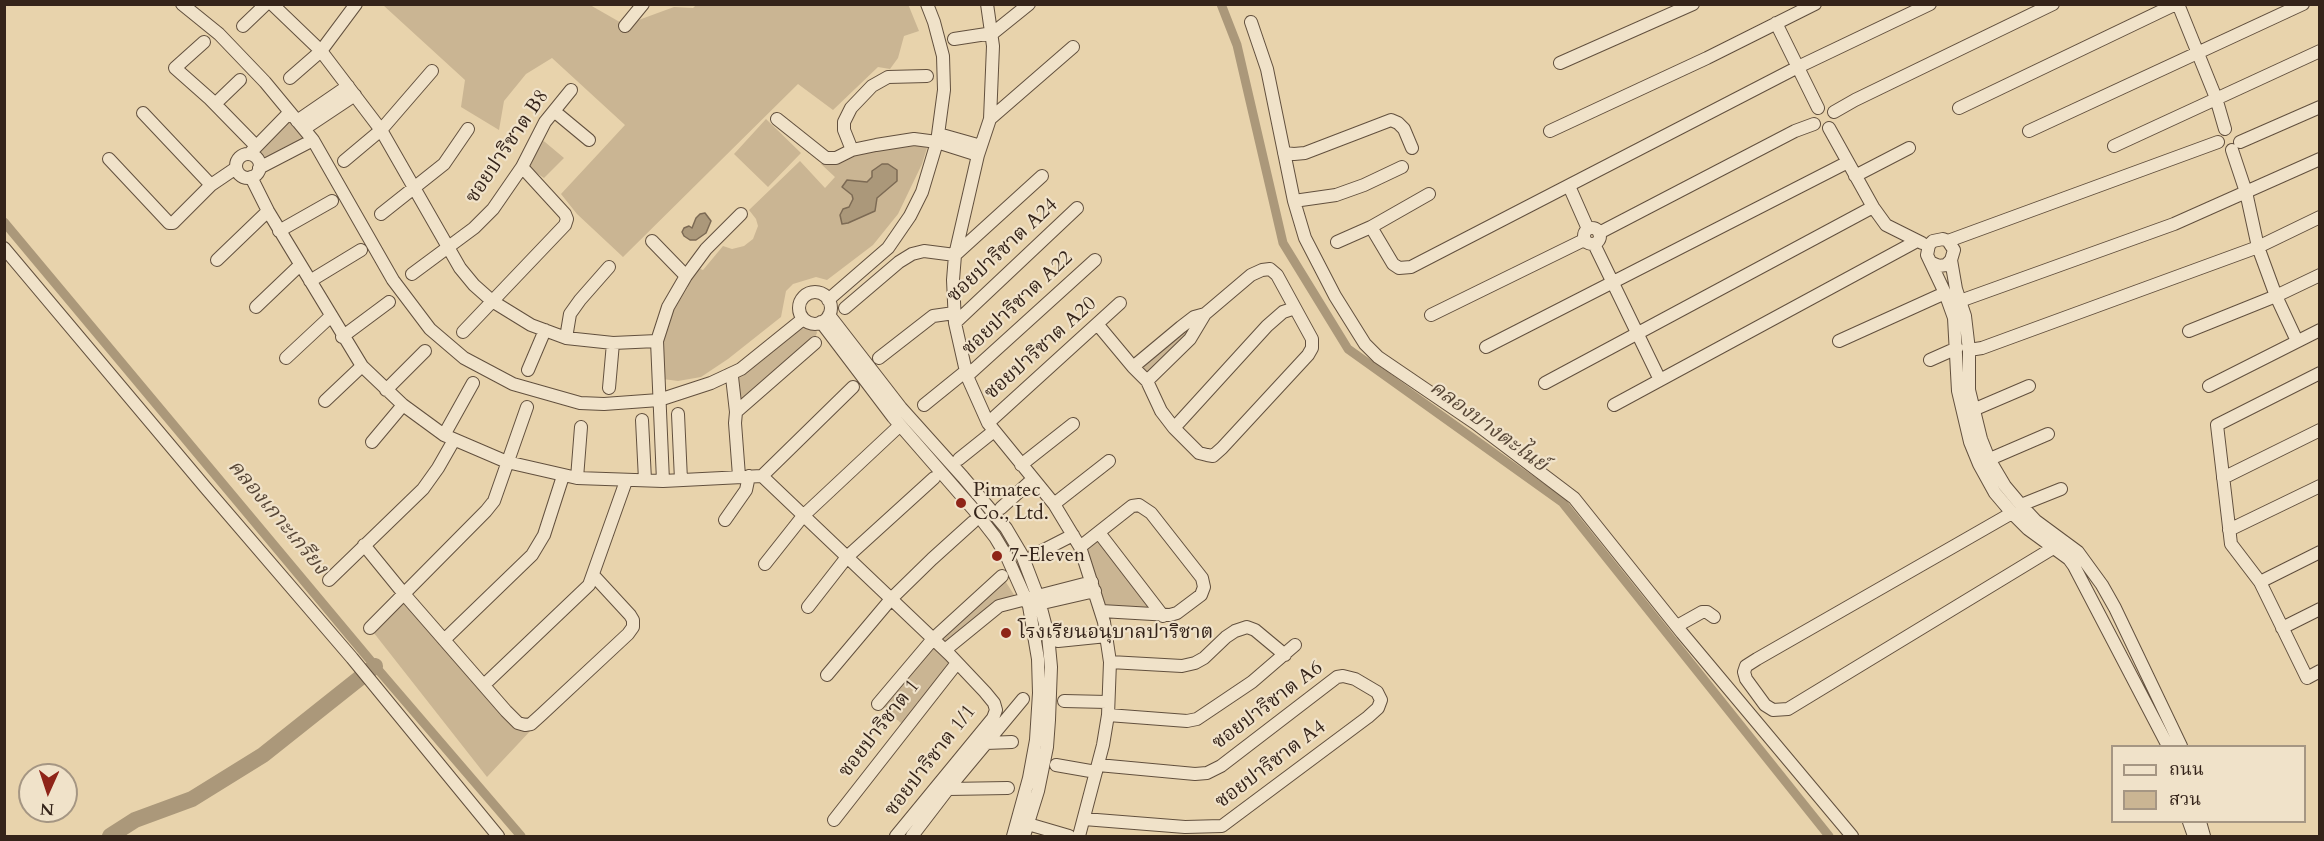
<!DOCTYPE html>
<meta charset="utf-8">
<style>
body{margin:0}
#map{position:relative;width:2324px;height:841px;overflow:hidden;background:#e8d3ac;font-family:Cardo,"Noto Serif Thai",serif}
canvas{display:block}
.frame{position:absolute;inset:0;border:6px solid #35241a;pointer-events:none}
.legend{position:absolute;left:2111px;top:745px;width:195px;height:78px;box-sizing:border-box;background:#f0e2c9;border:2px solid #a59683;margin:0;padding:8px 10px;list-style:none;font-size:18px;color:#35241a}
.legend li{display:flex;align-items:center;gap:12px;height:30px}
.legend b{width:30px;border:2px solid #a59683}
.north{position:absolute;left:18px;top:763px;width:60px;height:60px;box-sizing:border-box;background:#f0e2c9;border:2px solid #a59683;border-radius:50%;rotate:183deg;font-size:16px;font-weight:700;line-height:24px;text-align:center;color:#35241a}
.north::after{content:'';display:block;margin:auto;width:21px;height:27px;background:#8f2418;clip-path:polygon(50% 0,100% 100%,50% 72%,0 100%)}
</style>
<div id="map">
<canvas width="2324" height="841"></canvas>
<div class="frame"></div>
<ul class="legend">
<li><b style="height:8px;background:#f0e2c9"></b>ถนน</li>
<li><b style="height:16px;background:#cab593"></b>สวน</li>
</ul>
<div class="north">N</div>
</div>
<script>
const c = document.querySelector('canvas').getContext('2d');
c.lineJoin = 'round';
function fillPath(path, color) { c.fillStyle = color; c.fill(path, 'evenodd'); }
const poly = rows => new Path2D(rows.map(r => 'M' + r).join(''));
function stroke(path, color, width, dash) { c.strokeStyle = color; c.lineWidth = width; c.lineCap = dash ? 'butt' : 'round'; c.setLineDash(dash || []); c.stroke(path); }
function label(font, color, halo, rows, align = 'center') {
  c.font = font + ' Cardo,"Noto Serif Thai",serif'; c.lineWidth = 4.5; c.setLineDash([]); c.textBaseline = 'middle'; c.strokeStyle = halo; c.fillStyle = color; for (const [text, x, y, turn = 0] of rows) {
    c.save(); c.translate(x, y); c.rotate((+turn || 0) * Math.PI / 180); c.textAlign = isNaN(turn) ? turn : align; if (halo) c.strokeText(text, 0, 0); c.fillText(text, 0, 0); c.restore();
  }
}
fillPath(poly([
 [908,4,919,31,904,36,898,58,890,69,878,67,833,110,798,84,623,257,577,214,561,194,625,125,552,58,526,74,504,101,499,130,461,107,465,80,383,5,590,5,625,25,674,7,693,8,696,5],
 [290,114,310,139,261,166,256,155],
 [766,119,801,153,768,187,734,154],
 [539,137,564,158,544,178,526,166],
 [918,145,927,148,922,164,898,214,873,245,827,280,816,277,793,284,786,291,781,317,728,359,701,377,678,381,663,379,662,349,666,331,671,315,688,287,684,283,696,267,703,270,723,246,732,249,744,246,753,239,758,226,756,219,749,210,800,161,825,188,835,177,821,164,888,146],
 [1205,314,1147,381,1133,367],
 [803,322,815,326,817,333,814,339,738,408,732,377],
 [1100,534,1163,616,1101,611,1081,547],
 [1002,576,1018,601,999,606,945,650,957,663,906,727,878,704],
 [404,594,506,711,533,728,487,777,370,628]
]), '#cab593');
const water = poly([
 [882,164,888,164,897,170,897,181,877,198,875,211,848,223,842,224,840,215,843,209,849,207,853,199,852,195,842,187,847,180,867,182,872,177,872,171,882,164],
 [705,213,711,221,706,233,696,240,690,240,684,236,682,232,684,228,689,226,692,228,696,218,700,214,705,213]
]);
fillPath(water, '#ab987a');
stroke(water, '#7c6a54', 1.5);
stroke(poly([
 [1221,4,1237,45,1283,243,1348,349,1562,502,1829,836],
 [4,222,375,666,521,836]
]), '#ab987a', 9);
stroke(poly([
 [110,836,135,820,192,799,263,755,375,666]
]), '#ab987a', 16);
const minor = poly([
 [182,4,219,34,265,82,313,140,393,280,430,329,464,358,513,384,580,403,604,404,659,400,711,383,741,369,803,319],
 [272,4,321,51,381,130,460,268,474,285,492,301,531,325,566,338,613,343,657,341],
 [987,4,993,46,990,119,978,155,955,255,953,280,955,323,967,376,988,423,1054,504,1080,547,1104,622,1110,662,1108,715,1103,745,1079,836],
 [2178,4,2216,98,2225,129],
 [1251,22,1267,69,1294,201,1305,238,1335,296,1365,344,1378,357,1475,423,1574,498,1682,633,1852,836],
 [1776,23,1818,108],
 [243,26,266,4],
 [625,26,643,4],
 [954,39,993,33,1029,4],
 [204,42,175,68,210,99,256,146],
 [1560,63,1693,4],
 [290,78,321,51,356,4],
 [215,104,240,80],
 [1959,108,2176,4],
 [554,111,589,140],
 [1834,112,1855,100,2053,4],
 [143,113,211,185],
 [777,119,826,158,836,158,852,150,876,145,914,139,937,142,978,155],
 [990,119,1073,47],
 [297,121,348,86],
 [1829,128,1873,207,1886,225,1922,243],
 [304,129,355,95],
 [1550,131,1707,58,1815,4],
 [2029,131,2303,4],
 [942,135,981,146],
 [2240,142,2320,107],
 [2114,146,2320,51],
 [852,150,844,130,844,122,851,108,872,86,888,77,927,76],
 [2232,150,2246,192,2258,247,2276,296,2297,341],
 [251,152,290,112],
 [1284,153,1294,154,1305,153,1391,120,1398,123,1404,129,1412,148],
 '236 166a12 12 0 1 1 24 0a12 12 0 1 1-24 0Z',
 [109,159,169,223,173,223,211,185,236,168],
 [344,161,381,130,432,71],
 [259,168,313,140],
 [1855,176,1909,148],
 [251,177,268,211,362,366,403,405,444,435,507,462,577,478,663,481,762,476,950,655,985,692,994,703,996,710,993,718,896,836],
 [1569,186,1588,229],
 [1294,201,1336,195,1364,185,1402,167],
 [381,214,444,164,468,129],
 [1371,227,1393,264,1399,268,1411,267,1798,67,1930,4],
 '1584 236a8 8 0 1 1 16 0a8 8 0 1 1-16 0Z',
 [279,231,332,201],
 [1599,233,1795,131,1814,124],
 [652,241,686,276],
 [1948,241,2218,142],
 [1337,242,1371,227,1429,194],
 [1594,244,1660,380],
 [4,248,205,487,352,658,498,836],
 [217,260,268,211],
 [1951,260,1956,289,1965,316,1969,350,1969,390,1981,439,1989,459,2005,486,2021,505,2036,521,2078,552,2102,585,2115,608,2181,746],
 [1932,263,1939,266,1946,265,1951,260,1954,250,1948,241,1943,239,1933,241,1929,245,1927,255,1945,293,1954,318,1958,391,1970,442,1979,464,1995,493,2012,513,2028,529,2069,559,2074,566,2168,746],
 [412,274,474,228,493,209,522,167,545,122,571,90],
 [310,281,361,250],
 '799 308a16 16 0 1 1 32 0a16 16 0 1 1-32 0Z',
 [828,300,888,248,910,216,922,192,937,142,944,90,943,56,934,22,927,4],
 [1960,301,2174,224,2320,159],
 [256,307,300,265],
 [845,308,899,262,912,254,924,251,955,255,1042,176],
 [829,315,901,408,963,477,1006,528,1022,555,1038,597,1048,635,1051,667,1049,720,1047,747,1038,791,1024,836],
 [1431,315,1584,240],
 [821,322,893,417,974,510,995,537,1007,557,1029,606,1038,659,1039,693,1036,740,1029,778,1013,836],
 [955,323,1077,208],
 [1098,325,1133,367,1147,381,1161,411,1174,428,1199,453,1207,455,1213,456,1222,448,1308,355,1312,348,1312,339,1277,275,1270,269,1262,270,1251,275,1205,314,1194,317,1181,327,1133,367],
 [2189,331,2276,296,2320,275],
 [463,332,565,225,567,219,565,214,522,167],
 [342,337,389,302],
 [566,338,570,314,580,300,609,267],
 [1839,341,1945,293],
 [1486,347,1848,162],
 [1969,350,1982,348,2258,247,2320,217],
 [286,358,330,317],
 [879,358,933,316,954,313],
 [1930,360,1957,348],
 [528,370,545,330],
 [2320,373,2217,425,2231,544,2260,582,2307,678,2320,671],
 [967,376,1095,260],
 [732,377,736,412,735,423,739,476],
 [1147,381,1190,339,1205,314],
 [1545,383,1873,207],
 [2209,386,2320,330],
 [609,388,613,343],
 [386,390,425,351],
 [325,401,362,366],
 [924,405,966,371],
 [1614,405,1917,241],
 [1973,410,2029,386],
 [736,412,815,343],
 [678,414,681,480],
 [642,420,645,480],
 [988,423,1120,303],
 [1174,428,1267,326,1283,312,1295,308],
 [444,435,473,383],
 [372,442,403,405],
 [959,459,994,431],
 [1983,462,2048,434],
 [1021,465,1073,424],
 [762,476,853,387],
 [577,478,581,427],
 [2223,478,2320,430],
 [663,481,657,341,668,307,686,276,706,249,741,214],
 [1054,504,1109,461],
 [2021,505,2061,489],
 [1001,508,1033,479],
 [2012,513,1757,659,1746,666,1744,672,1746,679,1765,705,1773,710,1788,709,2063,542],
 [725,520,746,490,749,476],
 [2229,530,2320,486],
 [1100,534,1163,616],
 [364,545,404,594,506,711,518,723,525,725,531,724,541,715,628,634,633,627,633,620,630,615,594,576],
 [1080,547,1132,506,1139,505,1151,513,1202,578,1204,587,1201,595,1177,613,1170,615,1101,611],
 [1034,555,1073,535],
 [765,564,803,516,896,429],
 [329,580,423,489,438,468,454,440],
 [2260,582,2320,552],
 [1034,605,1095,591],
 [808,607,847,557,934,478],
 [1677,626,1702,612,1707,612,1714,617],
 [370,628,486,511,494,501,527,407],
 [2282,628,2320,609],
 [444,640,532,555,544,535,563,476],
 [1058,641,1107,636],
 [945,650,999,606,1092,582],
 [1110,662,1182,666,1195,663,1204,658,1226,637,1235,631,1247,627,1255,630,1285,655],
 [827,675,891,599,932,559,973,522],
 [485,684,589,585,626,481],
 [1064,701,1107,702],
 [878,704,933,639,1002,576],
 [1108,715,1187,721,1197,719,1252,682,1295,645],
 [986,743,1012,742],
 [1056,765,1096,772],
 [948,789,1008,788],
 [1084,819,1185,827,1222,826,1368,717,1378,708,1381,700,1377,692,1355,679,1343,676,1337,677,1221,766,1207,773,1195,774,1098,765],
 [834,820,957,663],
 [2189,822,2194,836],
 [2200,822,2204,836],
 [1028,824,1069,836],
 [912,836,948,789,1023,699]
]);
stroke(minor, '#62503e', 14);
stroke(minor, '#f0e2c9', 12);
for (const [x, y, r, color] of [
 [961,503,6,"#8f2418"],
 [997,556,6,"#8f2418"],
 [1006,633,6,"#8f2418"]
]) { const dot = new Path2D(); dot.arc(x, y, r, 0, 2 * Math.PI); c.fillStyle = color; c.fill(dot); stroke(dot, '#f0e2c9', 2); }
label('20px', '#35241a', '#f0e2c9', [
 ["ซอยปาริชาต B8",508,147,-56],
 ["ซอยปาริชาต A24",1003,251,-43],
 ["ซอยปาริชาต A22",1018,304,-43],
 ["ซอยปาริชาต A20",1041,349,-42],
 ["ซอยปาริชาต A6",1268,706,-37],
 ["ซอยปาริชาต 1",880,729,-52],
 ["ซอยปาริชาต 1/1",931,761,-52],
 ["ซอยปาริชาต A4",1271,765,-37]
]);
label('20px', '#35241a', '#f0e2c9', [
 ["Pimatec",973,491],
 ["Co., Ltd.",973,514],
 ["7-Eleven",1009,556],
 ["โรงเรียนอนุบาลปาริชาต",1018,633]
], 'left');
label('italic 21px', '#584737', '#f0e2c9', [
 ["คลองบางตะไนย์",1488,427,36],
 ["คลองเกาะเกรียง",277,518,50]
]);
</script>
